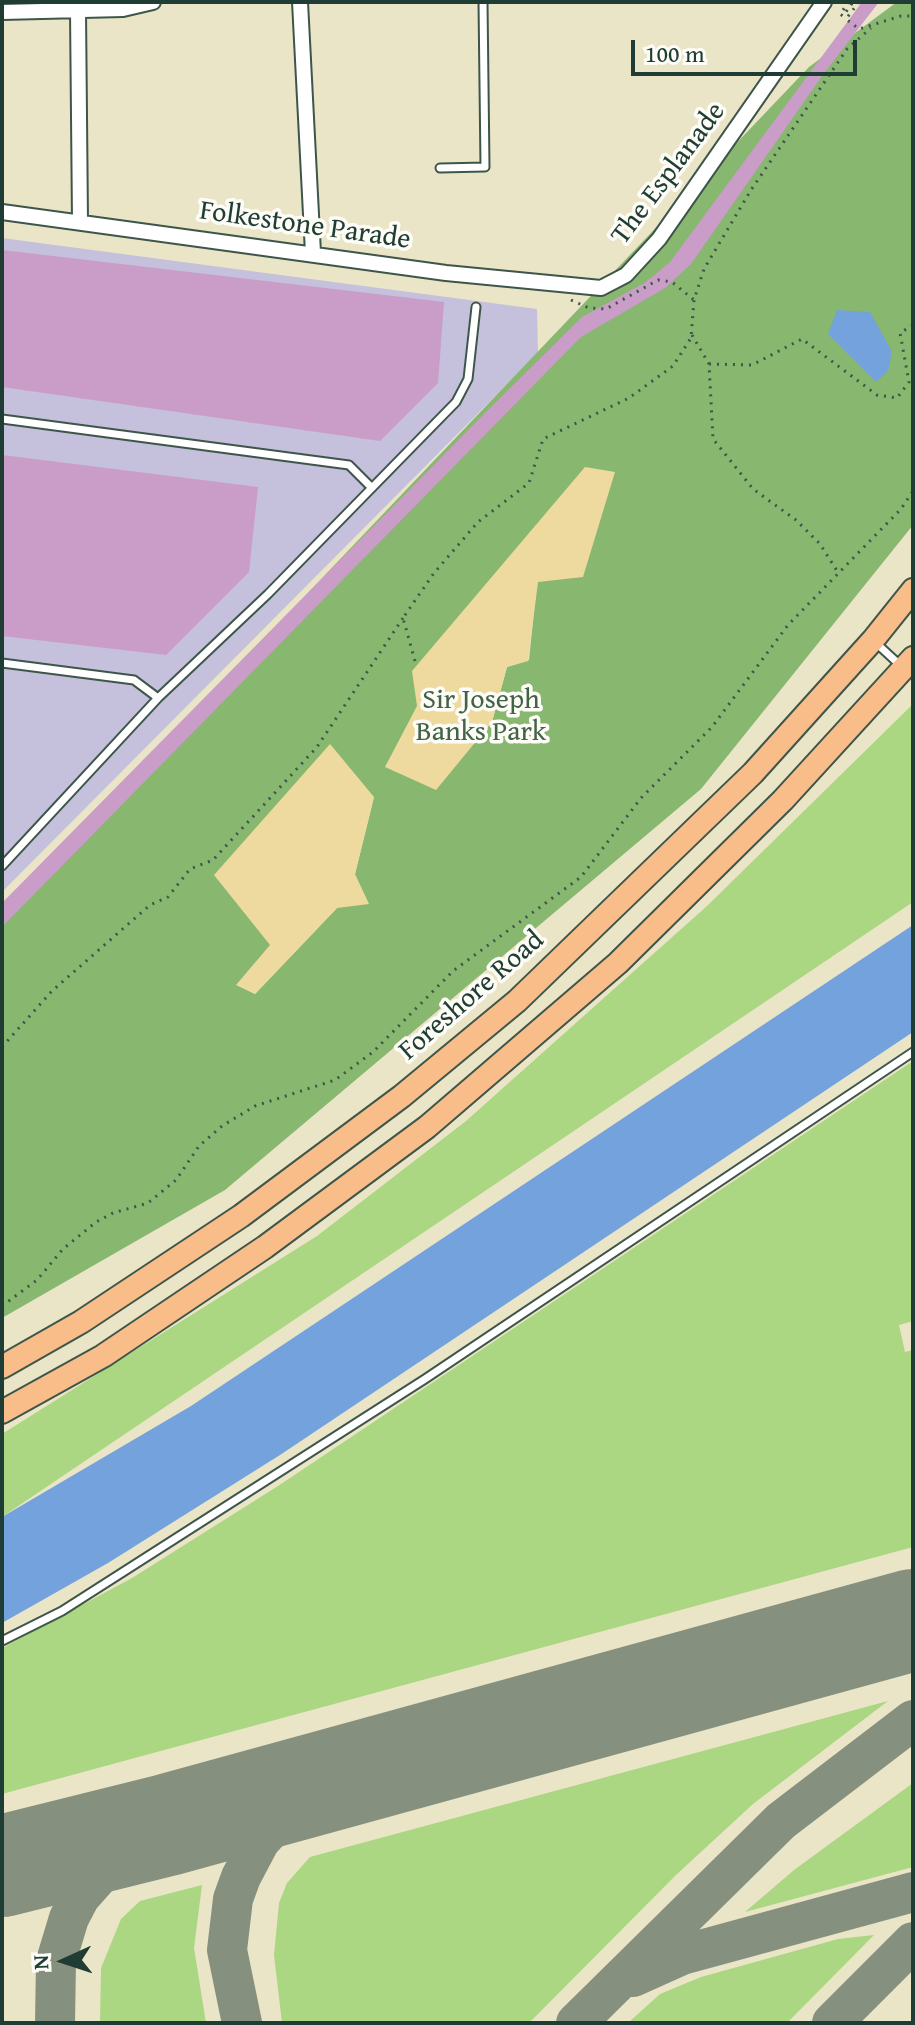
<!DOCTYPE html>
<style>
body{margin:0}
#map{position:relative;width:915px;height:2025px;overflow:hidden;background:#ebe5c8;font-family:"Gentium Book Plus",serif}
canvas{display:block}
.frame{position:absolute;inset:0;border:4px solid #1f3d34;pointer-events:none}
.north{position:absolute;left:24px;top:1921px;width:80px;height:80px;-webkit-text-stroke:6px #fdfcf7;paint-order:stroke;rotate:267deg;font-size:22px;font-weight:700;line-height:32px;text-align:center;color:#1f3d34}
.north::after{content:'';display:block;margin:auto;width:28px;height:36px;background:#1f3d34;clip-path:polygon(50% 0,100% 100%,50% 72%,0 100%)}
.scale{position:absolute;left:631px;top:40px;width:226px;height:36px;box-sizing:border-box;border:4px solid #1f3d34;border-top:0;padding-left:10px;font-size:24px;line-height:28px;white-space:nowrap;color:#1f3d34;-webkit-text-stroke:6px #fdfcf7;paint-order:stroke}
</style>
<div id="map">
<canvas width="915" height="2025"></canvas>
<div class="frame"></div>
<div class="north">N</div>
<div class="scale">100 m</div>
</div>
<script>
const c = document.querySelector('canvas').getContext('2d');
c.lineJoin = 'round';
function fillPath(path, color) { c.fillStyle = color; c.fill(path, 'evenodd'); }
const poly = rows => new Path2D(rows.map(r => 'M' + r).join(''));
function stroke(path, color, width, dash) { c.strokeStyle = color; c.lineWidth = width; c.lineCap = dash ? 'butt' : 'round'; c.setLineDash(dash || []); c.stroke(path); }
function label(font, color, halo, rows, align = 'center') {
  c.font = font + ' "Gentium Book Plus",serif'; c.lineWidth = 7; c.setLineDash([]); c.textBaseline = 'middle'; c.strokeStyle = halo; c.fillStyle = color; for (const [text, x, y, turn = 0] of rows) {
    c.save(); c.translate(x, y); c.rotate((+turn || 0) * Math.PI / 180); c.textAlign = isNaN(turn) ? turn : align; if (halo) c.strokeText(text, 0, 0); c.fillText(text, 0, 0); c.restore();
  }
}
fillPath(poly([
 [2,238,537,309,538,353,2,892]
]), '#c5c0db');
fillPath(poly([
 [913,704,913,902,2,1517,2,1434,317,1236,466,1121,707,906],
 [913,1061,913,1321,899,1325,905,1352,913,1350,913,1547,2,1794,2,1648,132,1578,278,1486],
 [888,1701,753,1804,676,1875,529,2023,282,2023,274,1955,279,1903,287,1883,310,1857],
 [913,1783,913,1867,745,1912,794,1870],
 [202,1885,194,1948,206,2023,100,2023,101,1968,121,1919,140,1901],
 [874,1935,787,2023,628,2023,660,1994,701,1977,838,1939]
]), '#abd682');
fillPath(poly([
 [897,2,913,2,913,525,701,789,225,1190,2,1318,2,914,809,67],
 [614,472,537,582,529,660,507,667,492,722,386,767,418,706],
 [374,797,355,874,337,908,255,994,237,985,271,945]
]), '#88b770');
fillPath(poly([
 [585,467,615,472,583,577,538,582,528,661,507,667,492,722,436,790,385,767,417,706,412,671],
 [330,744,374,797,355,874,369,904,337,908,255,994,236,985,270,945,214,875]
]), '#eeda9e');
fillPath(poly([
 [837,310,870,312,892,352,888,371,876,382,828,334],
 [913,925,913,1032,280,1455,108,1563,2,1623,2,1517,191,1406]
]), '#73a2dc');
stroke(poly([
 [871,1631,913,1620],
 [633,1977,682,1955,913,1892],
 [55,2023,56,1961,69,1918,80,1897,120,1852,167,1825],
 [242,2023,227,1950,233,1899,241,1877,260,1841,291,1807,325,1786,351,1775],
 [576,2023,781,1821,913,1720],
 [832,2023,913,1942]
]), '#85917e', 40);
stroke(poly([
 [2,1866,167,1825,913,1620]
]), '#85917e', 102);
fillPath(poly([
 [862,2,879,2,822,76,691,264,665,288,581,337,2,927,2,903,488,410,582,317,646,282,670,262],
 [2,250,444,302,438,383,380,441,2,387],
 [2,455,258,487,249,572,166,655,2,636]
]), '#ca9cc8');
const lane = poly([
 [440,168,485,167,483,2],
 [2,419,349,465,371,487],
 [875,642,901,666],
 [2,663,134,680,158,698],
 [2,866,158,698,268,594,456,402,468,379,476,307],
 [2,1641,62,1611,425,1379,913,1052]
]);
const street = poly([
 [300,2,313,253],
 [78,11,80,221],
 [2,12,123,9,153,2],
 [2,212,446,273,601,288,626,275,659,239,824,2]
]);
const primary = poly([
 [2,1367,81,1322,241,1216,402,1096,517,1001,753,773,873,640,913,590],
 [2,1412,103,1356,265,1247,427,1127,618,963,783,800,913,658]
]);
stroke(lane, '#3e564a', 11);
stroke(street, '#3e564a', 18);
stroke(primary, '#3e564a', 26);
stroke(poly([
 [849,2,840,14,843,16,853,2],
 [859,2,846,19,859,29,901,16,913,16],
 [571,300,589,308,606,309,658,280,672,282,694,300],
 [692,335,709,364,713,439,753,489,796,520,820,544,839,574],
 [709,364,752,365,802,339,877,395,897,398,909,382,900,333,913,325],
 [415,661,403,618,434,573,478,522,529,483,543,439,629,398,673,366,691,338,694,300,704,269,751,190,847,49,871,28],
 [2,1047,52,991,150,905,168,897,190,869,213,860,317,747,403,618],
 [2,1306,37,1280,63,1249,96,1222,113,1213,148,1203,176,1180,199,1146,222,1126,255,1106,335,1080,373,1052,453,971,581,877,641,798,712,727,788,625,901,509,913,491]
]), '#3e564a', 3, [2, 6]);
stroke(lane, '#fff', 7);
stroke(street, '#fff', 14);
stroke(primary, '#f8bd89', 22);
label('28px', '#1f3d34', '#fdfcf7', [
 ["The Esplanade",669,174,-53],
 ["Folkestone Parade",305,226,8],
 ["Foreshore Road",472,996,-41]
]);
label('28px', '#426348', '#fdfcf7', [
 ["Sir Joseph",481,701],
 ["Banks Park",481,733]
]);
</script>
